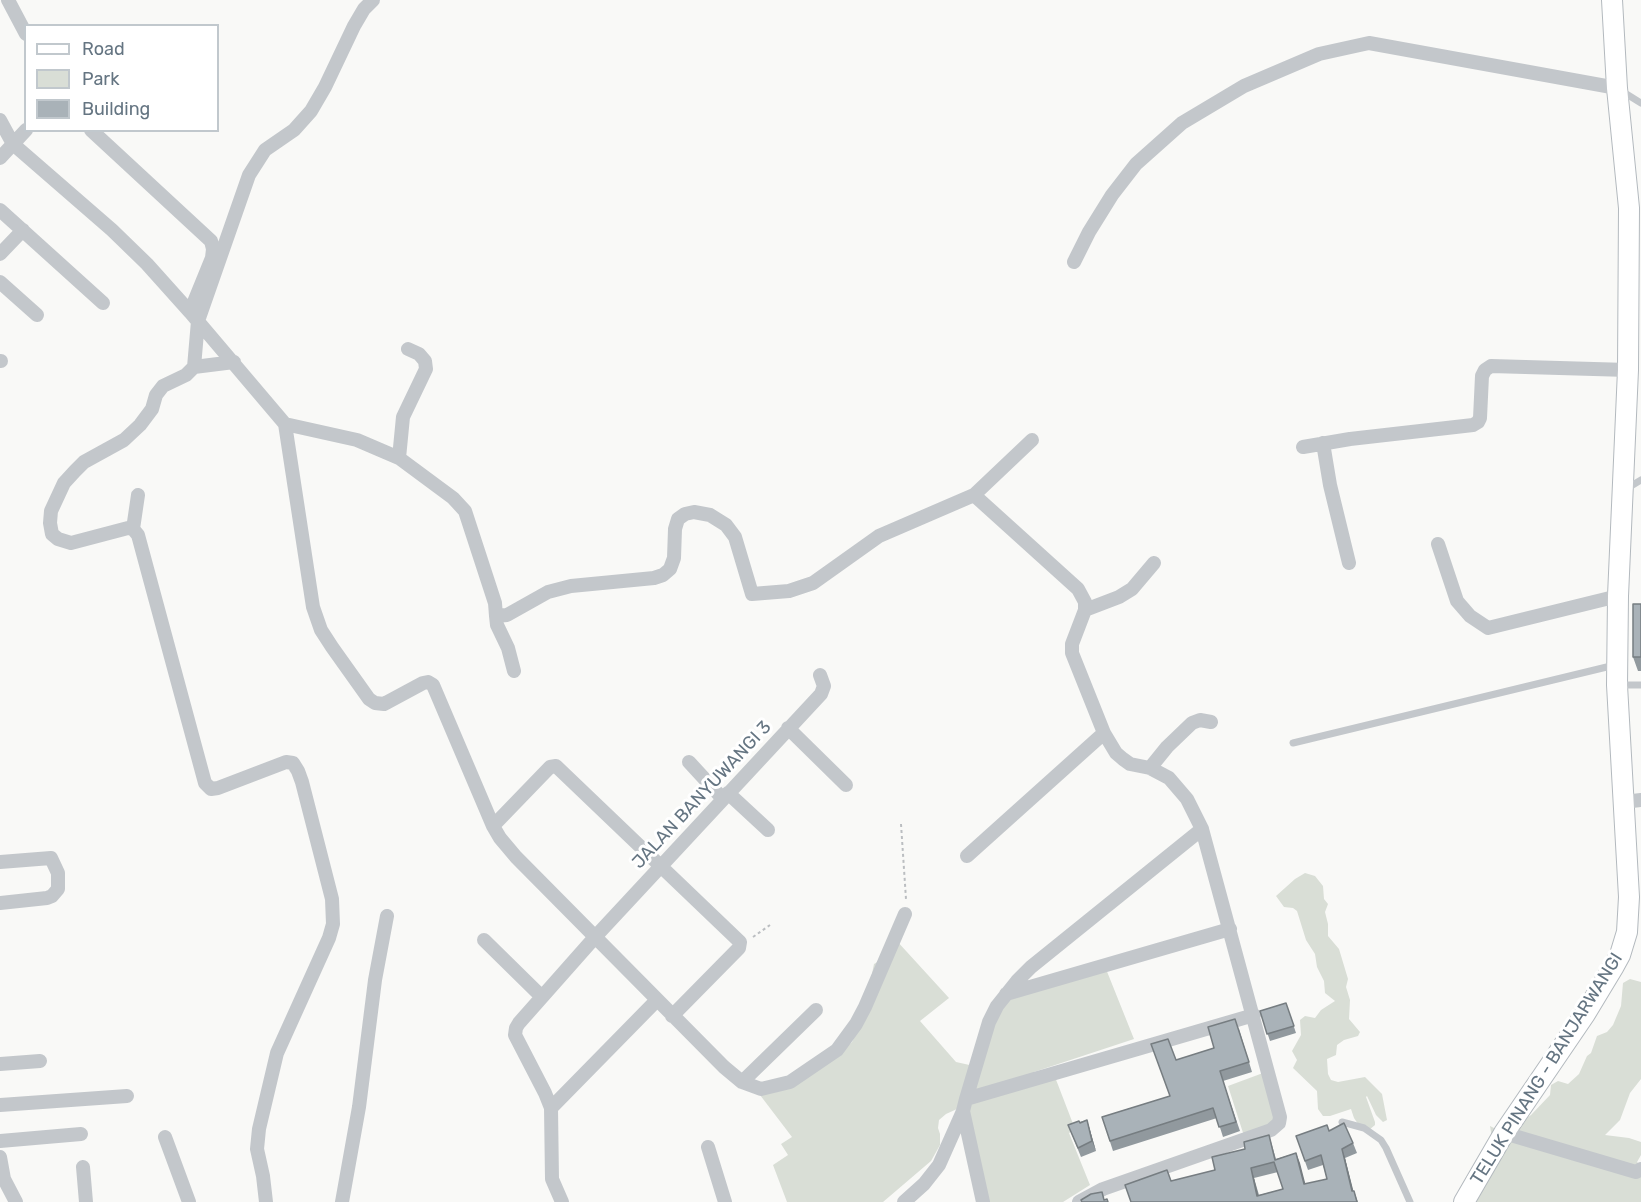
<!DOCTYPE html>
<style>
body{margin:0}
#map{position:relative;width:1641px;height:1202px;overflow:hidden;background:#f9f9f7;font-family:Rubik,sans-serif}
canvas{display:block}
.legend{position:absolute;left:24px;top:24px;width:195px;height:108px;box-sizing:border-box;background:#fff;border:2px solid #c1c8cd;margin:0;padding:8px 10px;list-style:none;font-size:18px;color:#657582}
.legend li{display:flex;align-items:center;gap:12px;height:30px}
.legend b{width:30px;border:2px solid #c1c8cd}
</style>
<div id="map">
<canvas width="1641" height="1202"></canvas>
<ul class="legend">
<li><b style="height:8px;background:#fff"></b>Road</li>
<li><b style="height:16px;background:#d9ded6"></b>Park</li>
<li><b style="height:16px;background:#a9b2b8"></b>Building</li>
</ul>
</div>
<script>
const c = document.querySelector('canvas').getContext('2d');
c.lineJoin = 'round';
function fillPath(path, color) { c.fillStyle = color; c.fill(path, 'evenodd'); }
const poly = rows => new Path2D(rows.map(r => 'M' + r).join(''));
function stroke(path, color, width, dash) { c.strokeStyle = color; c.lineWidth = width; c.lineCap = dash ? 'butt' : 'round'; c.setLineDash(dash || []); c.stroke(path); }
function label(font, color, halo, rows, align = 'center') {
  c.font = font + ' Rubik,sans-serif'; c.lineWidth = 6; c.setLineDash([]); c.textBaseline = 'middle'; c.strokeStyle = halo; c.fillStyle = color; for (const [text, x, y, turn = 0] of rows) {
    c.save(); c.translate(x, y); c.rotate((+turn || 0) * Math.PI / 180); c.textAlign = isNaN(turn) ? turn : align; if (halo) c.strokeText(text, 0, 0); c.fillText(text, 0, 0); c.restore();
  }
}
fillPath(poly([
 [1305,873,1315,876,1323,886,1324,899,1328,904,1325,912,1328,924,1328,936,1339,949,1348,979,1346,987,1350,1000,1349,1019,1360,1032,1358,1036,1344,1040,1337,1045,1336,1055,1327,1059,1328,1074,1331,1080,1338,1082,1365,1077,1382,1094,1387,1120,1383,1122,1376,1115,1367,1096,1366,1097,1375,1122,1375,1125,1369,1130,1358,1124,1354,1118,1351,1109,1330,1116,1323,1116,1318,1109,1317,1091,1293,1068,1297,1060,1292,1051,1301,1035,1300,1020,1305,1016,1315,1018,1321,1010,1335,1001,1325,993,1324,981,1317,967,1315,954,1306,940,1297,911,1293,908,1284,907,1276,896,1295,879],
 [896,940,949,998,920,1021,956,1062,974,1066,981,1027,1026,980,1042,983,1104,964,1134,1039,1034,1072,1055,1077,1075,1129,1069,1133,1090,1185,1063,1202,985,1202,957,1109,946,1114,939,1120,938,1128,940,1134,940,1145,931,1161,883,1202,787,1202,773,1165,788,1155,781,1144,792,1137,760,1095,832,1059,852,1042,863,1018,874,964,884,958],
 [1630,979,1641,982,1641,1079,1630,1093,1620,1120,1605,1135,1629,1138,1641,1142,1641,1155,1637,1162,1641,1166,1641,1202,1471,1202,1483,1190,1480,1175,1492,1138,1490,1126,1504,1133,1531,1115,1550,1095,1551,1085,1558,1081,1568,1084,1579,1074,1587,1056,1591,1053,1597,1036,1607,1032,1613,1025,1621,1006,1623,983],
 [1263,1073,1275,1123,1245,1139,1228,1086]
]), '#d9ded6');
const secondary = poly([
 [1464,1202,1504,1133,1585,1014,1614,966,1620,955,1627,932,1629,897,1617,685,1618,596,1628,370,1629,208,1617,88,1612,0]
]);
stroke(secondary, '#b3b9be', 22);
stroke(poly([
 [901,824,906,899],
 [753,937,770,925]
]), '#bbbec1', 2, [3, 3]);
stroke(poly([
 [1620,90,1641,103],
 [1626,489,1641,480],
 [1620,685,1641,685],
 [1293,743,1615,665],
 [1342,1122,1364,1128,1381,1140,1386,1148,1410,1202]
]), '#c3c7cb', 7);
stroke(poly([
 [8,0,26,34],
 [0,120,13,144,112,230,147,264,190,312],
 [91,130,211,241,213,249,212,258,190,312,285,424,313,607,321,630,332,647,369,699,375,703,384,704,423,683,428,682,433,685,493,826,500,838,516,857,724,1067,742,1082,761,1089,790,1082,837,1050,856,1024,865,1007,905,914],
 [0,158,26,130],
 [0,210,103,303],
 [0,254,23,230],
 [1074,262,1089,232,1112,195,1136,164,1182,123,1244,86,1319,54,1369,43,1617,88],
 [0,282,37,315],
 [0,361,1,361],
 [194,367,234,362],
 [285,424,357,440,399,458,453,498,465,511,495,603,496,616,507,615,548,592,571,586,654,578,663,575,670,569,674,558,675,529,678,519,685,514,694,512,710,515,726,525,735,537,752,594,789,591,813,583,879,536,974,495,1078,589,1085,602,1085,610,1072,644,1072,653,1104,733,1116,753,1123,759,1130,764,1150,768,1169,778,1187,799,1202,829,1280,1117,1279,1123,1271,1130,1103,1189,1079,1202],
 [1323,443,1330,485,1349,563],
 [1303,447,1350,439,1473,425,1478,422,1480,418,1482,376,1485,370,1491,366,1628,370],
 [399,458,403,417,426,369,425,361,419,354,408,349],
 [138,495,133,529,138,535,205,783,211,789,218,788,286,762,293,763,298,771,302,782,332,899,333,924,329,938,277,1053,259,1129,257,1149,263,1176,266,1202],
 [974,495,1032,440],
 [133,529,128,528,71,543,58,539,52,534,50,523,51,511,64,483,75,471,84,462,124,440,140,425,152,409,156,395,163,386,186,375,194,367,198,321,249,175,265,150,294,130,311,111,325,87,354,26,364,9,373,0],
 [1438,544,1457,601,1470,616,1488,628,1618,596],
 [1085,610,1119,597,1132,589,1154,563],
 [496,616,497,625,508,648,514,671],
 [788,728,846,785],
 [689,762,723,799],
 [1150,768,1167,747,1192,723,1200,720,1211,722],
 [728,793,768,830],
 [1624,802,1641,800],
 [493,826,550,767,556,766,740,942,739,948,672,1016],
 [1202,829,1031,967,1017,981,997,1006,989,1022,966,1099,1254,1015],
 [967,856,1104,733],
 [0,862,51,858,58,873,58,889,52,896,47,898,0,903],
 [484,940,542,997],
 [1006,994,1230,929],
 [0,1064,40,1061],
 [742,1082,816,1010],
 [0,1105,127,1096],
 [551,1108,657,1000],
 [963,1111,983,1202],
 [1504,1133,1636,1172,1641,1169],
 [165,1137,189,1202],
 [0,1141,81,1134],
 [708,1147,725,1202],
 [0,1157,4,1179,16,1202],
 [83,1167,86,1202],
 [342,1202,359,1107,375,980,387,916],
 [562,1202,552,1179,551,1108,545,1093,515,1035,516,1028,519,1023,596,936,821,694,824,686,820,675],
 [904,1202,924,1184,939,1165,963,1111,966,1099]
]), '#c3c7cb', 14);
stroke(secondary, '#fff', 20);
fillPath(poly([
 [1641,604,1641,671,1638,671,1633,657],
 [1286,1003,1296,1033,1270,1041,1260,1011],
 [1239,1029,1252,1072,1223,1081,1240,1131,1223,1137,1217,1118,1113,1151,1102,1117,1170,1096,1176,1060,1214,1048],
 [1087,1120,1096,1151,1081,1157,1068,1125],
 [1329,1131,1353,1143,1357,1153,1345,1158,1353,1191,1354,1191,1358,1202,1131,1202,1171,1181,1215,1170,1245,1149,1269,1135,1276,1159,1296,1153,1305,1184,1327,1179,1323,1165,1308,1170,1296,1136],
 [1278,1172,1283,1189,1259,1195,1254,1178]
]), '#91999e');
fillPath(poly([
 [1087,1120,1090,1130,1096,1151,1092,1141],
 [1342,1149,1345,1158,1356,1201,1352,1191],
 [1296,1153,1300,1163,1308,1194,1304,1184],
 [1251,1168,1254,1178,1260,1202,1257,1196]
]), '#767d81');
const building = poly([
 [1633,604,1641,604,1641,657,1633,657,1633,604],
 [1286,1003,1294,1026,1267,1034,1260,1011,1286,1003],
 [1235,1019,1249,1062,1220,1071,1236,1122,1219,1127,1213,1108,1110,1141,1102,1117,1170,1096,1151,1044,1168,1039,1176,1060,1214,1048,1208,1027,1235,1019],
 [1087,1120,1092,1141,1078,1148,1068,1125,1079,1121,1080,1123,1087,1120],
 [1344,1123,1353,1143,1342,1149,1352,1191,1354,1191,1357,1202,1131,1202,1125,1185,1167,1170,1171,1181,1215,1170,1212,1157,1245,1149,1244,1142,1269,1135,1275,1160,1296,1153,1304,1184,1327,1179,1321,1155,1305,1161,1296,1136,1327,1125,1329,1131,1344,1123],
 [1274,1162,1283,1189,1257,1196,1251,1168,1274,1162],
 [1102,1192,1104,1200,1107,1199,1108,1202,1082,1202,1081,1200,1091,1194,1102,1192]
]);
fillPath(building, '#a9b2b8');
stroke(building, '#767d81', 1.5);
label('18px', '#657582', '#fff', [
 ["JALAN BANYUWANGI 3",702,795,-47],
 ["TELUK PINANG - BANJARWANGI",1547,1069,-58]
]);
</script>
